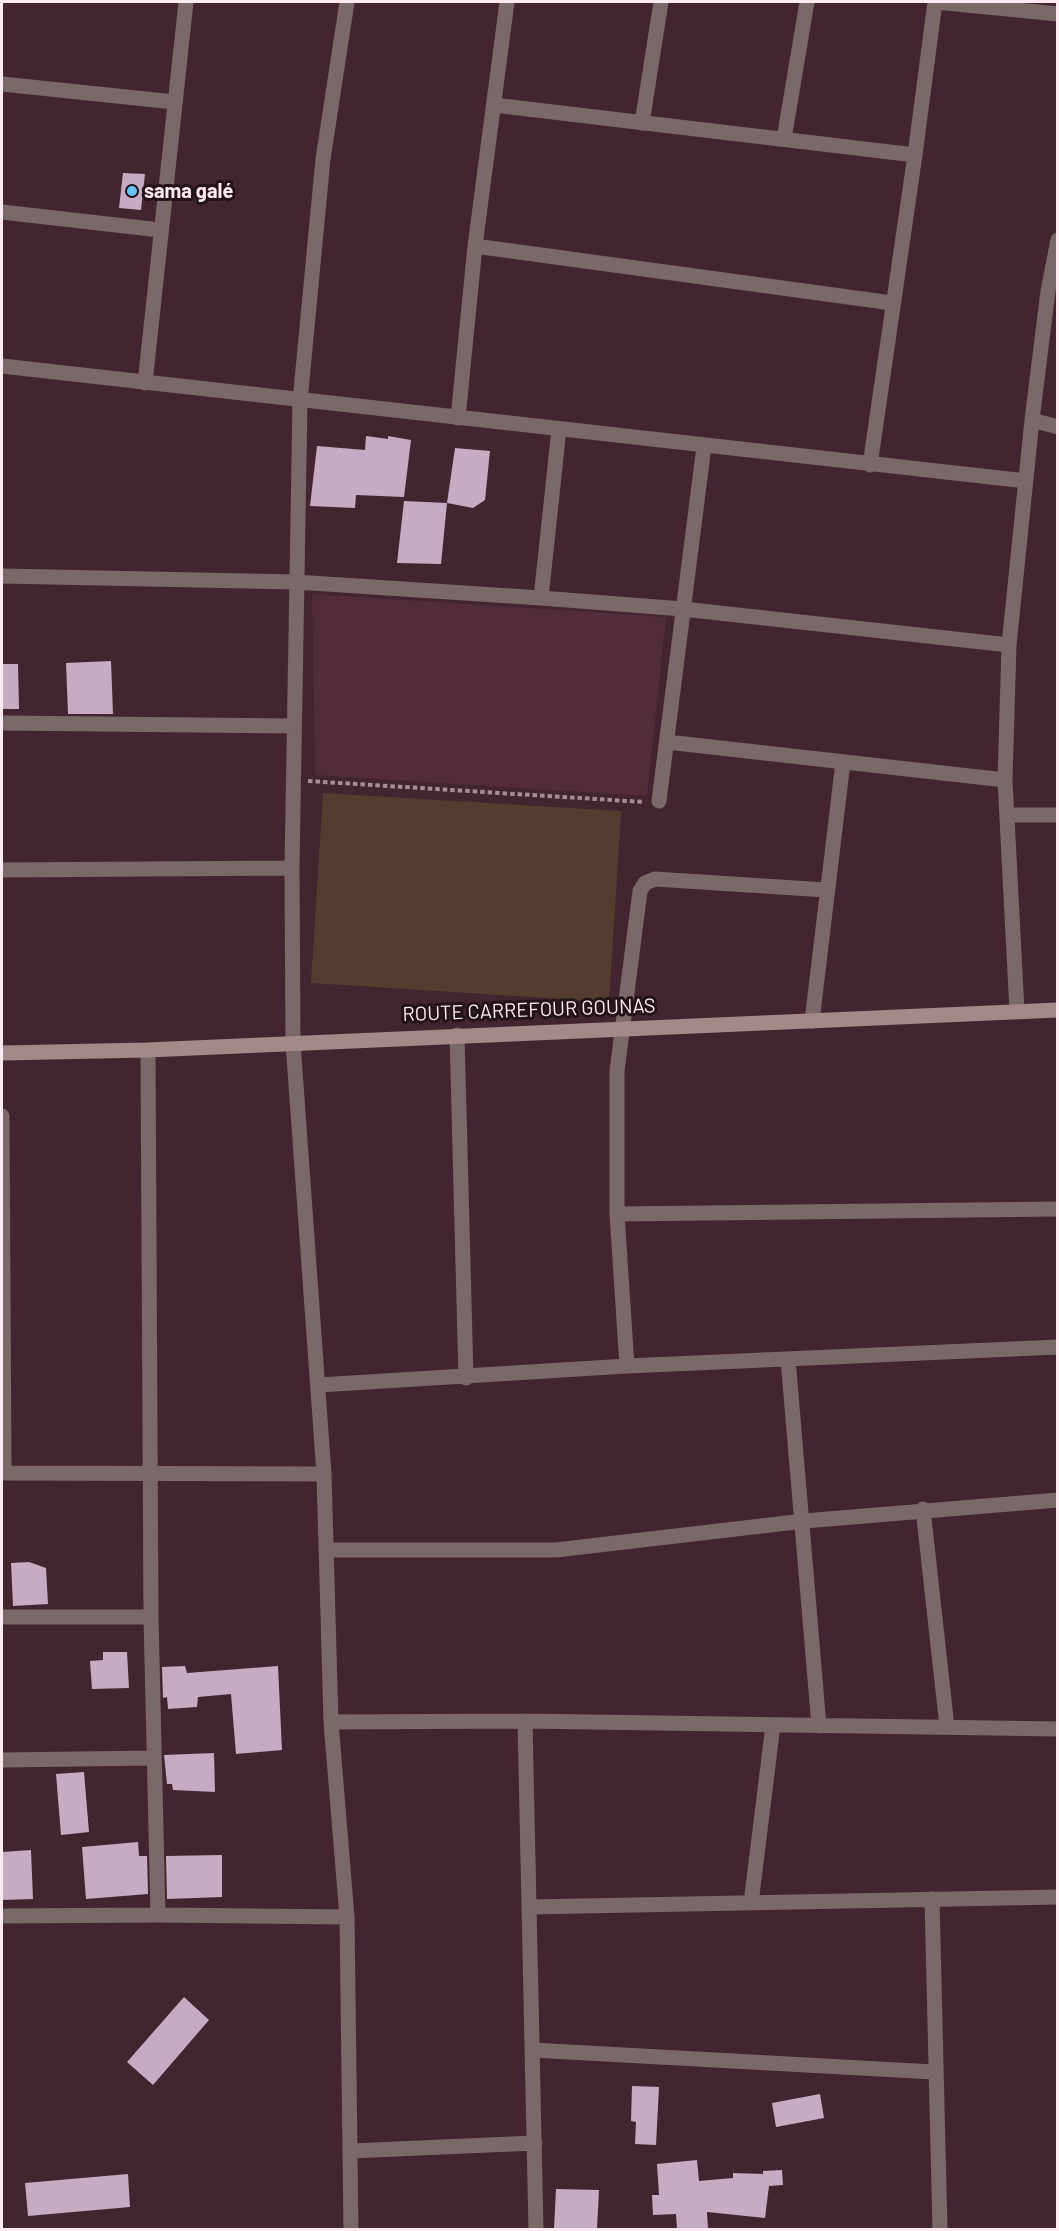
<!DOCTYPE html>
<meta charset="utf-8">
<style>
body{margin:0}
#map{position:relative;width:1059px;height:2231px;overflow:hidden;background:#432530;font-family:Barlow,sans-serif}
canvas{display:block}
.frame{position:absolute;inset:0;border:3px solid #ffeaf1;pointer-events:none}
</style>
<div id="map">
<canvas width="1059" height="2231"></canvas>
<div class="frame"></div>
</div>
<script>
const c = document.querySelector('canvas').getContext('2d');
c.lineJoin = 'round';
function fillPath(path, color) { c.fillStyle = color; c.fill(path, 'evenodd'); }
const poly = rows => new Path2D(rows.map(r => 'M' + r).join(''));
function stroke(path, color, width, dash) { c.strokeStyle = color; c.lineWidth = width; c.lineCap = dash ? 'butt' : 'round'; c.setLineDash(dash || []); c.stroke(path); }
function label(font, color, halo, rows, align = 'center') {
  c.font = font + ' Barlow,sans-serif'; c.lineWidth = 6; c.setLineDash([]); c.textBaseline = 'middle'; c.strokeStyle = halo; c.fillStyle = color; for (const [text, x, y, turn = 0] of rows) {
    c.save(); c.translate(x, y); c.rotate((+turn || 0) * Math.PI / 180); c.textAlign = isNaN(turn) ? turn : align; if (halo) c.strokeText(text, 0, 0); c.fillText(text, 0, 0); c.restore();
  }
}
fillPath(poly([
 [312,594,666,617,647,796,315,775]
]), '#512d3b');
fillPath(poly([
 [323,793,621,811,609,1002,311,983]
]), '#553c30');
fillPath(poly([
 [123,173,145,174,141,210,119,208],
 [366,436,388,439,388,436,411,440,404,497,356,495,355,508,310,506,317,446,365,450],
 [455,448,490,451,485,500,473,508,447,503],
 [404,501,447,503,441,564,397,563],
 [111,661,113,714,68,714,66,663],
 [2,664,18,664,19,709,2,709],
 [29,1562,46,1568,48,1604,13,1606,11,1563],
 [103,1652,127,1652,129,1688,92,1689,90,1661,103,1660],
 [185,1666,187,1673,278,1666,282,1750,236,1754,231,1694,198,1697,197,1707,168,1709,167,1697,163,1698,162,1667],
 [214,1753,215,1792,173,1790,172,1784,167,1784,164,1755],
 [84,1772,89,1832,61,1835,56,1774],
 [138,1842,139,1856,147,1856,148,1894,86,1899,82,1847],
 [31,1850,33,1899,2,1900,2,1852],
 [222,1855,222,1897,167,1899,166,1856],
 [184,1997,209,2020,153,2085,127,2062],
 [632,2086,659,2087,656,2145,635,2144,636,2122,631,2121],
 [820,2094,824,2118,776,2127,772,2103],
 [697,2160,699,2181,733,2178,733,2173,763,2174,763,2171,782,2170,783,2185,769,2186,765,2218,707,2212,708,2229,677,2229,676,2214,653,2215,652,2195,659,2195,657,2164],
 [128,2174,130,2207,28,2216,25,2183],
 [556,2189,599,2190,597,2229,554,2229]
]), '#c6abc2');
stroke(poly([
 [308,781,644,802]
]), '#a78e96', 4, [4.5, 3]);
stroke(poly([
 [347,2,323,159,300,401,292,868,293,1043,324,1474,331,1722,347,1917,351,2230],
 [936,2,1058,14],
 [2,84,174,102],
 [494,105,915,155],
 [642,123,661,2],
 [784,139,807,2],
 [2,212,160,230],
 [475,246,892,303],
 [2,366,1026,481],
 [145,383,186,2],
 [458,418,475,246,507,2],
 [1032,420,1058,427],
 [870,465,915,155,935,2],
 [2,576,296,582,541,598,683,609,1009,645],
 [541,598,559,429],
 [2,723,293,726],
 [667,742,1005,780],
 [659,801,704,446],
 [1007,815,1058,815],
 [2,870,292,868],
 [1017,1011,1005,780,1009,645,1032,420,1048,291,1058,240],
 [812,1021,843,762],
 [457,1035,466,1378],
 [148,1050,151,1617,158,1915],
 [2,1116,4,1473],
 [617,1214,1058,1209],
 [788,1359,819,1726],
 [627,1366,617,1214,617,1071,640,891,645,883,655,879,826,890],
 [319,1385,627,1366,1058,1347],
 [2,1473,324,1474],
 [923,1509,947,1727],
 [327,1550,556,1550,804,1521,1058,1500],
 [2,1617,151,1617],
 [525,1721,536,2230],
 [331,1722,525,1721,1058,1729],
 [2,1760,153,1758],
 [932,1899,940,2230],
 [751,1903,773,1725],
 [529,1907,1058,1897],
 [2,1916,158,1915,347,1917],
 [532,2050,934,2072],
 [350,2151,535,2143]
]), '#7a6968', 15);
stroke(poly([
 [2,1053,148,1050,1058,1010]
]), '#a38988', 15);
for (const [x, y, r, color] of [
 [132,191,6,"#68c4f0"]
]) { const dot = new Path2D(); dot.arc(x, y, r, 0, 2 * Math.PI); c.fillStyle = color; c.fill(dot); stroke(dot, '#211318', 2); }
label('bold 20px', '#ffeaf1', '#211318', [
 ["sama galé",144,191]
], 'left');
label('20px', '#ffeaf1', '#211318', [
 ["ROUTE CARREFOUR GOUNAS",529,1010,-2]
]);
</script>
